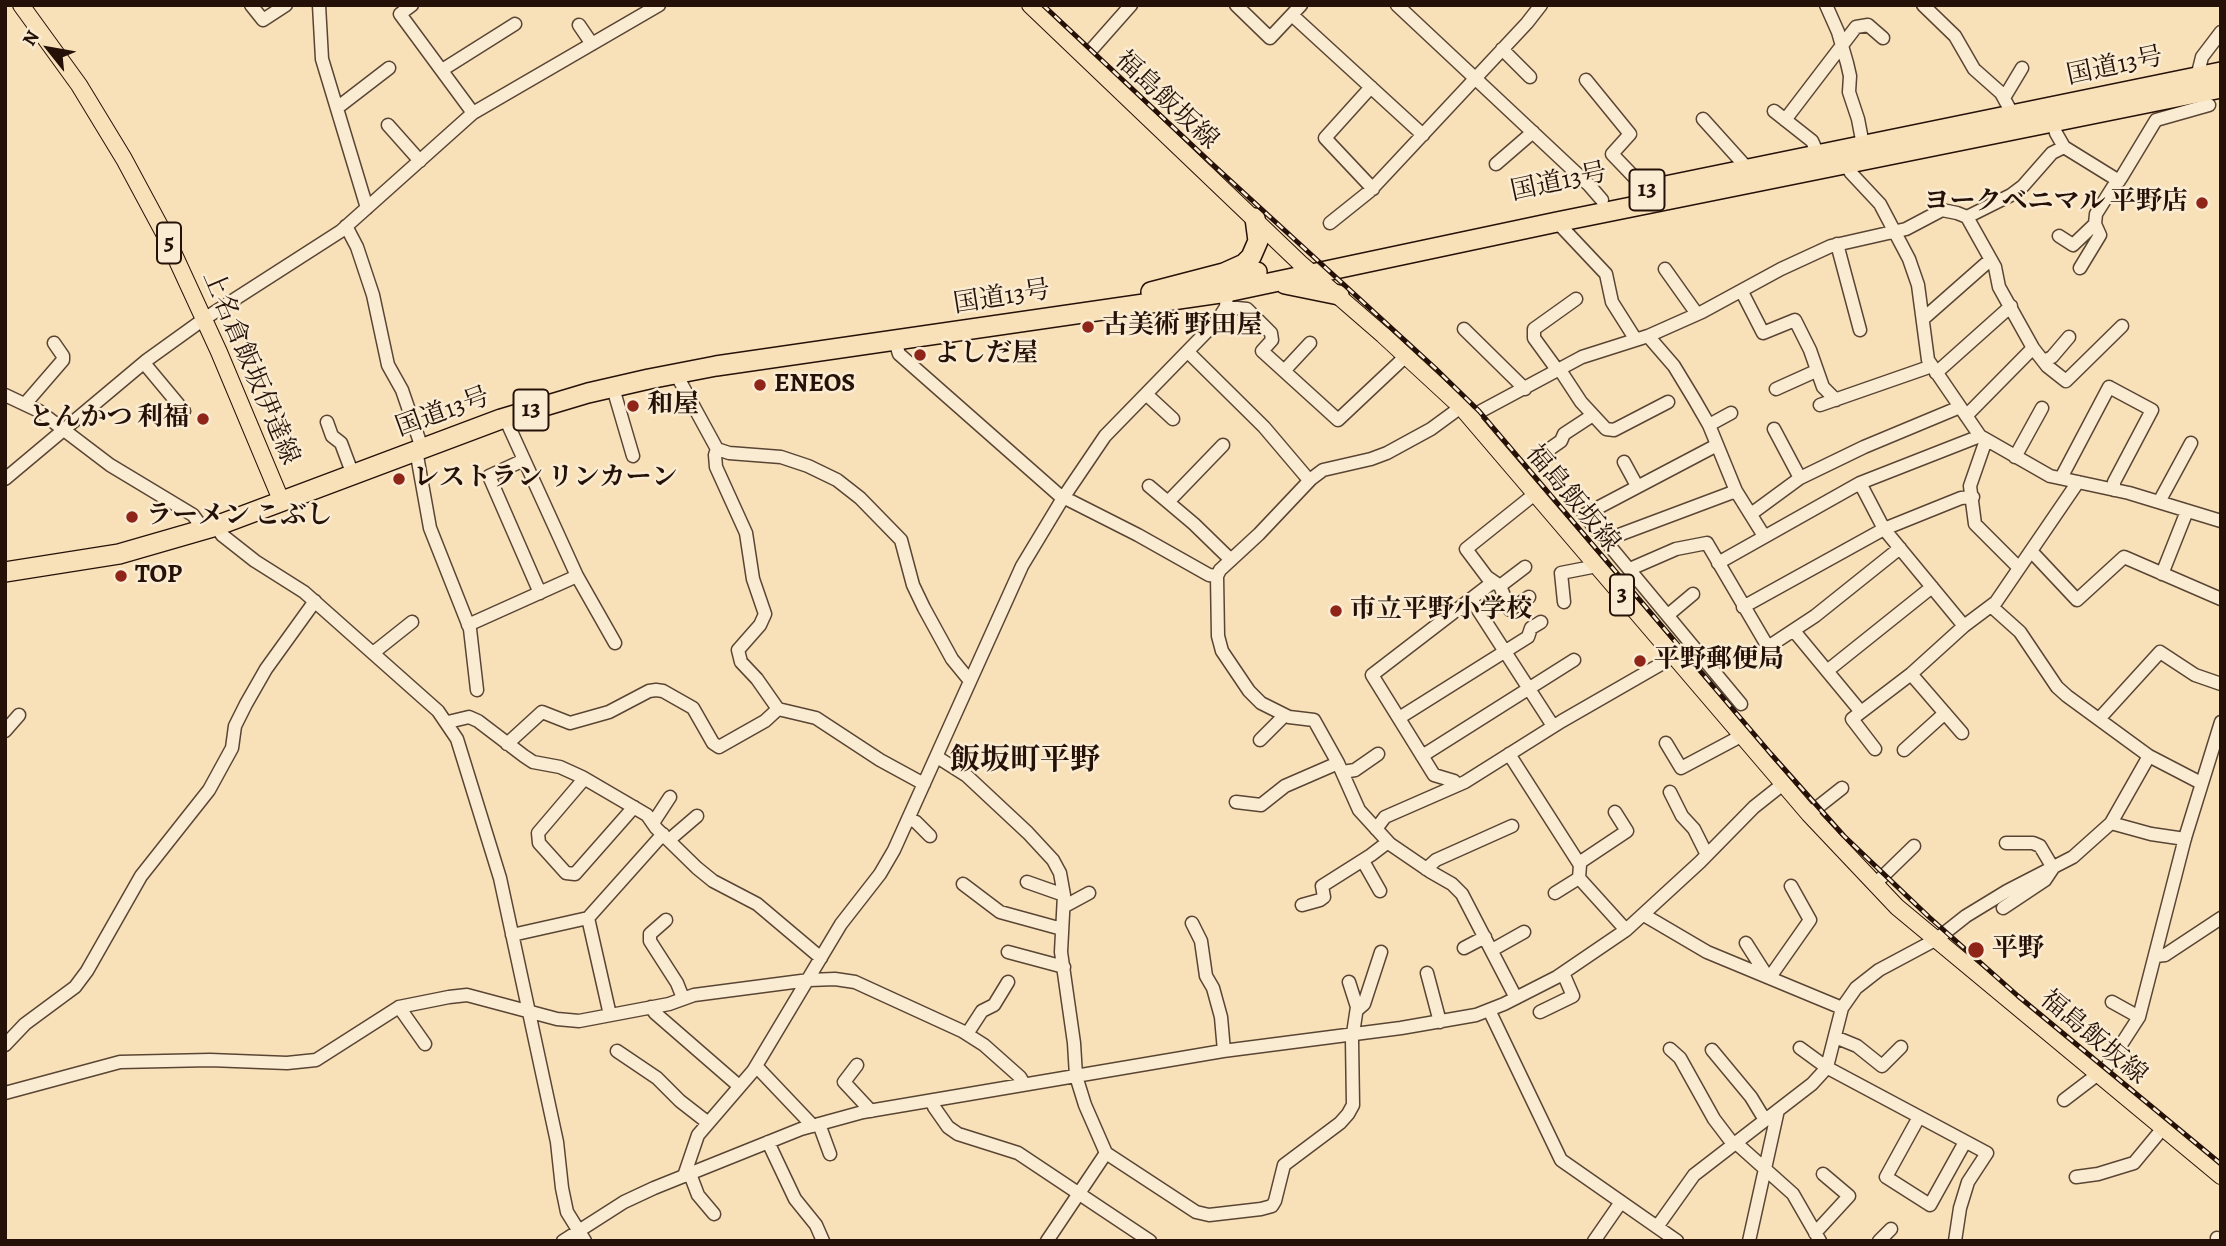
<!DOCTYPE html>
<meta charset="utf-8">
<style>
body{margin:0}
#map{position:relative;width:2226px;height:1246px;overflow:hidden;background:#f8e1b9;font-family:Alegreya,serif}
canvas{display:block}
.frame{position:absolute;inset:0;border:7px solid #261108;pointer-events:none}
.north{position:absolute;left:14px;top:14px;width:70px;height:70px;-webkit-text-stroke:5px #faecd2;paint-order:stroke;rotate:301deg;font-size:19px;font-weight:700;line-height:28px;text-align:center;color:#261108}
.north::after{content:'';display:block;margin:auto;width:24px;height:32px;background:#261108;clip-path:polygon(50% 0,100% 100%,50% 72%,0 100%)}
</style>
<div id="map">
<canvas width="2226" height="1246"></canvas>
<div class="frame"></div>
<div class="north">N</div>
</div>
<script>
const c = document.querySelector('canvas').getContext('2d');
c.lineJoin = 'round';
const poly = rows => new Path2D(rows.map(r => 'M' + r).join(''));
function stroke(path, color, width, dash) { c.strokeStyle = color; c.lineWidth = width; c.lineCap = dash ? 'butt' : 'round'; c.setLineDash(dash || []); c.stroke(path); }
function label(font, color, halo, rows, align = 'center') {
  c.font = font + ' Alegreya,"Noto Serif JP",serif'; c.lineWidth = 5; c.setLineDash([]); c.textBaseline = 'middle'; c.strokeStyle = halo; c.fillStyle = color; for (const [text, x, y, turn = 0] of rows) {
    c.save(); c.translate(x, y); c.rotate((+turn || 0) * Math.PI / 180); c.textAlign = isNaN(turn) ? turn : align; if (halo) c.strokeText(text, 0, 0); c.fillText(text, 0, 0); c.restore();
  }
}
const minor = poly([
 [251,5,263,20,286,5],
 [319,5,322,59,367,208],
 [412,5,400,14,473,113],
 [1236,5,1270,38,1301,5],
 [1397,5,1589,185,1602,200],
 [1826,5,1838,32,1847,63,1850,76,1849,92,1858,119,1863,145],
 [1923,5,1955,36,1974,69,2001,93,2013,115],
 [1292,15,1423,135],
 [579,25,592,44],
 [1502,49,1530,77],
 [1085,57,1131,5],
 [442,70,515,24],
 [2197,77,2202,57,2221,32],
 [1586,80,1630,134,1612,154,1635,178,1643,191],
 [1371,87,1325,138,1373,189],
 [2004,98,2022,68],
 [337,108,389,68],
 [1774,111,1812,141,1818,154],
 [2051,115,2056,133,2064,147,2119,181],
 [1703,119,1748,169],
 [1785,120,1856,27,1868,25,1883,38],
 [388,125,420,161],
 [1843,159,1851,173,1880,204,1909,259,1918,285,1928,360,1980,436,2050,476,2129,493,2221,521],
 [1496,164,1533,132],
 [1967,217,2011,195,2023,186,2052,153,2064,147],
 [1557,222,1606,274,1612,302,1636,340],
 [1330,223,1370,191,1527,23,1541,5],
 [346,226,357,247,373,295,388,365,402,390,422,448],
 [2059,236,2073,245,2095,224,2096,214,2113,187,2121,178,2156,120,2209,105],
 [1837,244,1860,330],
 [2080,268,2100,235,2095,224],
 [1665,269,1697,314],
 [1742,292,1763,333,1795,320,1810,350,1823,387,1836,400],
 [1226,307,1247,309,1271,333,1272,340,1262,351,1338,420,1406,356],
 [1923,319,1990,260],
 [1464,329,1525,389],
 [1648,336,1674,366,1694,399,1709,425,1736,491,1764,536],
 [895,341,899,354,1059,495,1138,535,1209,575,1217,576],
 [1188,352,1264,427,1309,480],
 [2044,361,2052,357,2069,337],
 [144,363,184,411],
 [1560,370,1581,402,1606,429,1614,430,1668,402],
 [1284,371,1310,343],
 [1558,371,1534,338,1534,329,1576,299],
 [1936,373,2011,306],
 [676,374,717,449,715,455,716,467,746,533,753,579,765,614,760,625,738,650,741,662,757,679,778,709,816,718,880,760,924,784],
 [613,388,633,456],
 [1776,389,1816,371],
 [1146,394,1173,419],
 [5,395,39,411,110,465,193,515,204,530],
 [25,404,63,360,63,356,54,343],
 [1820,405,1932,366],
 [1461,407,1431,429,1387,453,1371,459,1323,470,1311,479,1259,534,1220,570,1217,576,1218,636,1222,651,1249,691,1261,703,1289,717,1314,720,1338,763,1359,810,1390,844,1431,872,1452,884,1462,894,1516,998],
 [1966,416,2033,348],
 [1470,417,1582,357,1648,336,1702,312,1781,269,1831,246,1906,229,1942,210,1957,213,1967,217,1995,267,1999,287,2033,348,2047,366,2066,381,2122,326],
 [505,418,577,576,615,643],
 [327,422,332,436,341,443,353,475],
 [1709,425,1731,413],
 [1774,429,1800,478],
 [1986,440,1970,486,1975,524,2019,568],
 [1717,445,1584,515,1741,704],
 [1551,448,1561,441,1564,434,1593,415],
 [717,449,729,453,781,457,808,466,837,480,860,498,901,540,913,585,924,608,952,659,970,681],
 [416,450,430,528,470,629,477,690],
 [2015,457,2042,408],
 [524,460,489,476,540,593],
 [1624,462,1637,486],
 [2061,478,2109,387,2152,410,2114,482,2114,490],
 [5,479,147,360,204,319,341,231,473,113,659,5],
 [1860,483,1884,529,1964,626],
 [1149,486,1194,524,1231,560],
 [1168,502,1223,445],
 [2159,502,2191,443],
 [1751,514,1800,478,1864,447,1960,407],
 [216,526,222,535,255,561,304,592,438,711,457,739,500,878,557,1142,562,1188,567,1212,585,1241],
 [1607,542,1616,536,1736,491],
 [2031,551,2077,600,2124,557,2221,599],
 [1718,563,1860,483,1980,436],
 [1630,569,1676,549,1707,543,1768,647,1815,616,1900,548],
 [2162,574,2187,511],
 [1500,586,1525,567],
 [1529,597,1510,610,1500,586,1487,577,1466,549,1536,493],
 [1471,599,1553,726],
 [1564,602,1561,573,1597,566],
 [1991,606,2020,632,2057,687,2067,696,2149,756,2201,783],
 [1743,607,1884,529,1961,498,1973,497],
 [1668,615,1693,594],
 [468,625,577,576],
 [1794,631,1861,712],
 [373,653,412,622],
 [1827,671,1932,587],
 [1911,674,1962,733],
 [1399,718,1528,637,1531,628,1541,622],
 [2099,719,2160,652,2195,675,2221,684],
 [448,722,469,717,478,721,524,756,533,762,560,767,582,777,647,815,656,828,697,868,713,881,757,904,821,958],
 [5,731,19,715],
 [1260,740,1285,715],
 [1666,743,1681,768,1743,735],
 [507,744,542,712,570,723,609,712,649,691,656,690,663,691,693,708,713,743,719,747,765,721,778,709],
 [1875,749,1852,719,1911,674,1964,626,1996,602,2078,482],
 [1904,750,1945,713],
 [1509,754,1580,865,1579,878,1626,930],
 [1422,756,1574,660],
 [937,757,967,776,1028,833,1053,860,1060,873,1064,895,1061,952,1074,1043,1076,1076,1085,1105,1106,1153,1196,1212,1209,1215,1261,1209,1272,1206,1275,1201,1284,1165,1340,1123,1348,1114,1353,1105,1352,1040,1357,1007,1349,982],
 [1343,772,1355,770,1378,754],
 [584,779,538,833,539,843,566,873,575,874,634,807],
 [1458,785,1454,781,1434,775,1372,675,1493,582],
 [1670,792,1682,816,1694,829,1707,855],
 [1236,802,1261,805,1285,786,1338,763],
 [1809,814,1842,788],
 [909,819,916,822,930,836],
 [653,823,670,797],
 [2111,823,2151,834,2185,839],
 [1376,829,1385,817,1465,782,1562,721,1675,656],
 [669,840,697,816],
 [1363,861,1380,891],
 [1579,863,1627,831,1615,812],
 [1426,869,1436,860,1512,826],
 [1027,882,1064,895],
 [963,884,1000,912,1062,929],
 [1875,884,1914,846],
 [1555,893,1579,878],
 [1302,905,1320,900,1324,897,1322,886,1371,855,1388,842],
 [1065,906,1089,893],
 [2003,908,2045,880,2053,868,2040,846,2033,843,2006,843],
 [1644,915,1707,952,1842,1008],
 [588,918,610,1015],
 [666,920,650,934,650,941,677,983,683,998],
 [1192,923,1201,941,1206,976,1213,988,1221,1017,1224,1051],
 [512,935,588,918,663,834],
 [1746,943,1767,976],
 [1464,948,1485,937],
 [1492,950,1524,932],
 [1008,952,1064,967],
 [2156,956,2165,955,2221,918],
 [1427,973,1440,1022],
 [1770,977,1810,920,1791,886],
 [2112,1002,2139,1017],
 [399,1007,425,1044],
 [651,1007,655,1013,739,1086],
 [1357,1010,1364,1004,1381,952],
 [1489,1010,1561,1160,1677,1241],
 [1540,1012,1573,996,1563,973],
 [967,1034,982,1011,994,1005,1008,982],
 [1835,1037,1857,1046,1882,1066,1901,1047],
 [5,1045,25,1024,75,987,87,971,141,876,209,790,232,748,235,726,246,704,266,669,315,601],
 [1800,1048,1826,1067,1987,1153,1968,1182,1960,1208,1955,1241],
 [1670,1049,1680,1058,1714,1119,1733,1144],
 [1712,1050,1751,1097,1765,1120],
 [617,1051,657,1078,680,1101,707,1122],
 [857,1065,844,1082,871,1111],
 [756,1066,813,1126],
 [5,1093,120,1062,210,1060,287,1063,316,1060,399,1007,449,997,467,995,557,1019,579,1021,669,1004,694,995,809,980,835,979,855,982,962,1031,984,1045,1020,1077,1024,1084],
 [933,1100,934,1107,948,1127,958,1134,1018,1153,1150,1241],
 [2064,1100,2106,1068,2139,1017,2185,838,2221,722],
 [1919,1117,1886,1177,1930,1205,1965,1142],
 [819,1124,830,1154],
 [768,1142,795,1199,816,1225,823,1241],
 [1736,1143,1793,1194,1820,1241],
 [690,1174,698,1195,714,1214],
 [684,1176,698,1135,753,1071,841,924,880,874,894,850,1022,566,1063,498,1105,436,1217,321,1226,307,1227,292],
 [2076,1177,2098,1174,2134,1163,2163,1128],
 [1657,1227,1694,1175,1812,1084,1823,1072,1828,1063,1842,1008,1856,988,1879,970,1937,939,1966,916,2007,891,2073,857,2111,823,2149,756],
 [1815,1233,1849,1196,1823,1174],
 [2217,1238,2221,1241],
 [563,1241,624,1202,654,1188,801,1129,863,1112,1223,1051,1401,1028,1476,1015,1504,1004,1557,977,1626,930,1700,862,1754,807,1783,784],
 [1047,1241,1106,1153],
 [1594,1241,1621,1202],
 [1749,1241,1778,1110],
 [1879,1241,1891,1229]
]);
const major = poly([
 [21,5,79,85,124,159,167,239,219,352,281,500],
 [1030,5,1300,263,1383,335,1461,407,1809,814,1897,907,2221,1176]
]);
const highway = poly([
 [1646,190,2221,72],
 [1198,284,1257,272],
 [1285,284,1339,295],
 [1151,292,1224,273,1244,264,1251,257,1258,241,1255,218],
 [5,572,119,554,216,526,501,419,588,393,649,379,716,366,1227,292,1557,222,2221,88]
]);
stroke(minor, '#5a4534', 15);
stroke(major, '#261108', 18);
stroke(highway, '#261108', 22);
stroke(minor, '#faecd2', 12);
stroke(major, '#f8e1b9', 16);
stroke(highway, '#f8e1b9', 19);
const rail = poly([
 [1043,5,1209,161,1435,368,1479,411,1771,754,1844,836,1929,917,2018,996,2221,1164]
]);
stroke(rail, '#261108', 5);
stroke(rail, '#faecd2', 2.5, [8]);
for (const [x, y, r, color] of [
 [2202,203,7,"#8f2418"],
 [1088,327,7,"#8f2418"],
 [920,355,7,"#8f2418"],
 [760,385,7,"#8f2418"],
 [633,406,7,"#8f2418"],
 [203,419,7,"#8f2418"],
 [399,479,7,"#8f2418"],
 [132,517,7,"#8f2418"],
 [121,576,7,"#8f2418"],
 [1336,611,7,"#8f2418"],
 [1640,661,7,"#8f2418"],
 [1976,950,9,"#8f2418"]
]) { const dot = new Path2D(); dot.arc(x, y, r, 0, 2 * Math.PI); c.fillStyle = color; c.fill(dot); stroke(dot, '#faecd2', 2.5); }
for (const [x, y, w] of [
 [1647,190,35],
 [169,243,24],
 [531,410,35],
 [1622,595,24]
]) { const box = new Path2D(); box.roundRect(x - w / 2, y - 20.5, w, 41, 5); c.fillStyle = '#faecd2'; c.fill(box); stroke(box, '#261108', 2); }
label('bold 24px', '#261108', null, [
 ["13",1647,190],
 ["5",169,243],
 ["13",531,410],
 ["3",1622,595]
]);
label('26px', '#261108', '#faecd2', [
 ["国道13号",2115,67,-12],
 ["福島飯坂線",1166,101,43],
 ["国道13号",1559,183,-12],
 ["国道13号",1002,298,-9],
 ["上名倉飯坂伊達線",250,368,67],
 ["国道13号",443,413,-20],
 ["福島飯坂線",1572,499,50],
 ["福島飯坂線",2093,1038,40]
]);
label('bold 26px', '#261108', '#faecd2', [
 ["ヨークベニマル 平野店",2188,203,"right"],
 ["古美術 野田屋",1102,327],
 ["よしだ屋",934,355],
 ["ENEOS",774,385],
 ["和屋",647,406],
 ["とんかつ 利福",189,419,"right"],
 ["レストラン リンカーン",413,479],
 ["ラーメン こぶし",146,517],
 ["TOP",135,576],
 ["市立平野小学校",1350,611],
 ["平野郵便局",1654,661],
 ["平野",1992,950]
], 'left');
label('bold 30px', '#261108', '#faecd2', [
 ["飯坂町平野",1025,762]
]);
</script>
